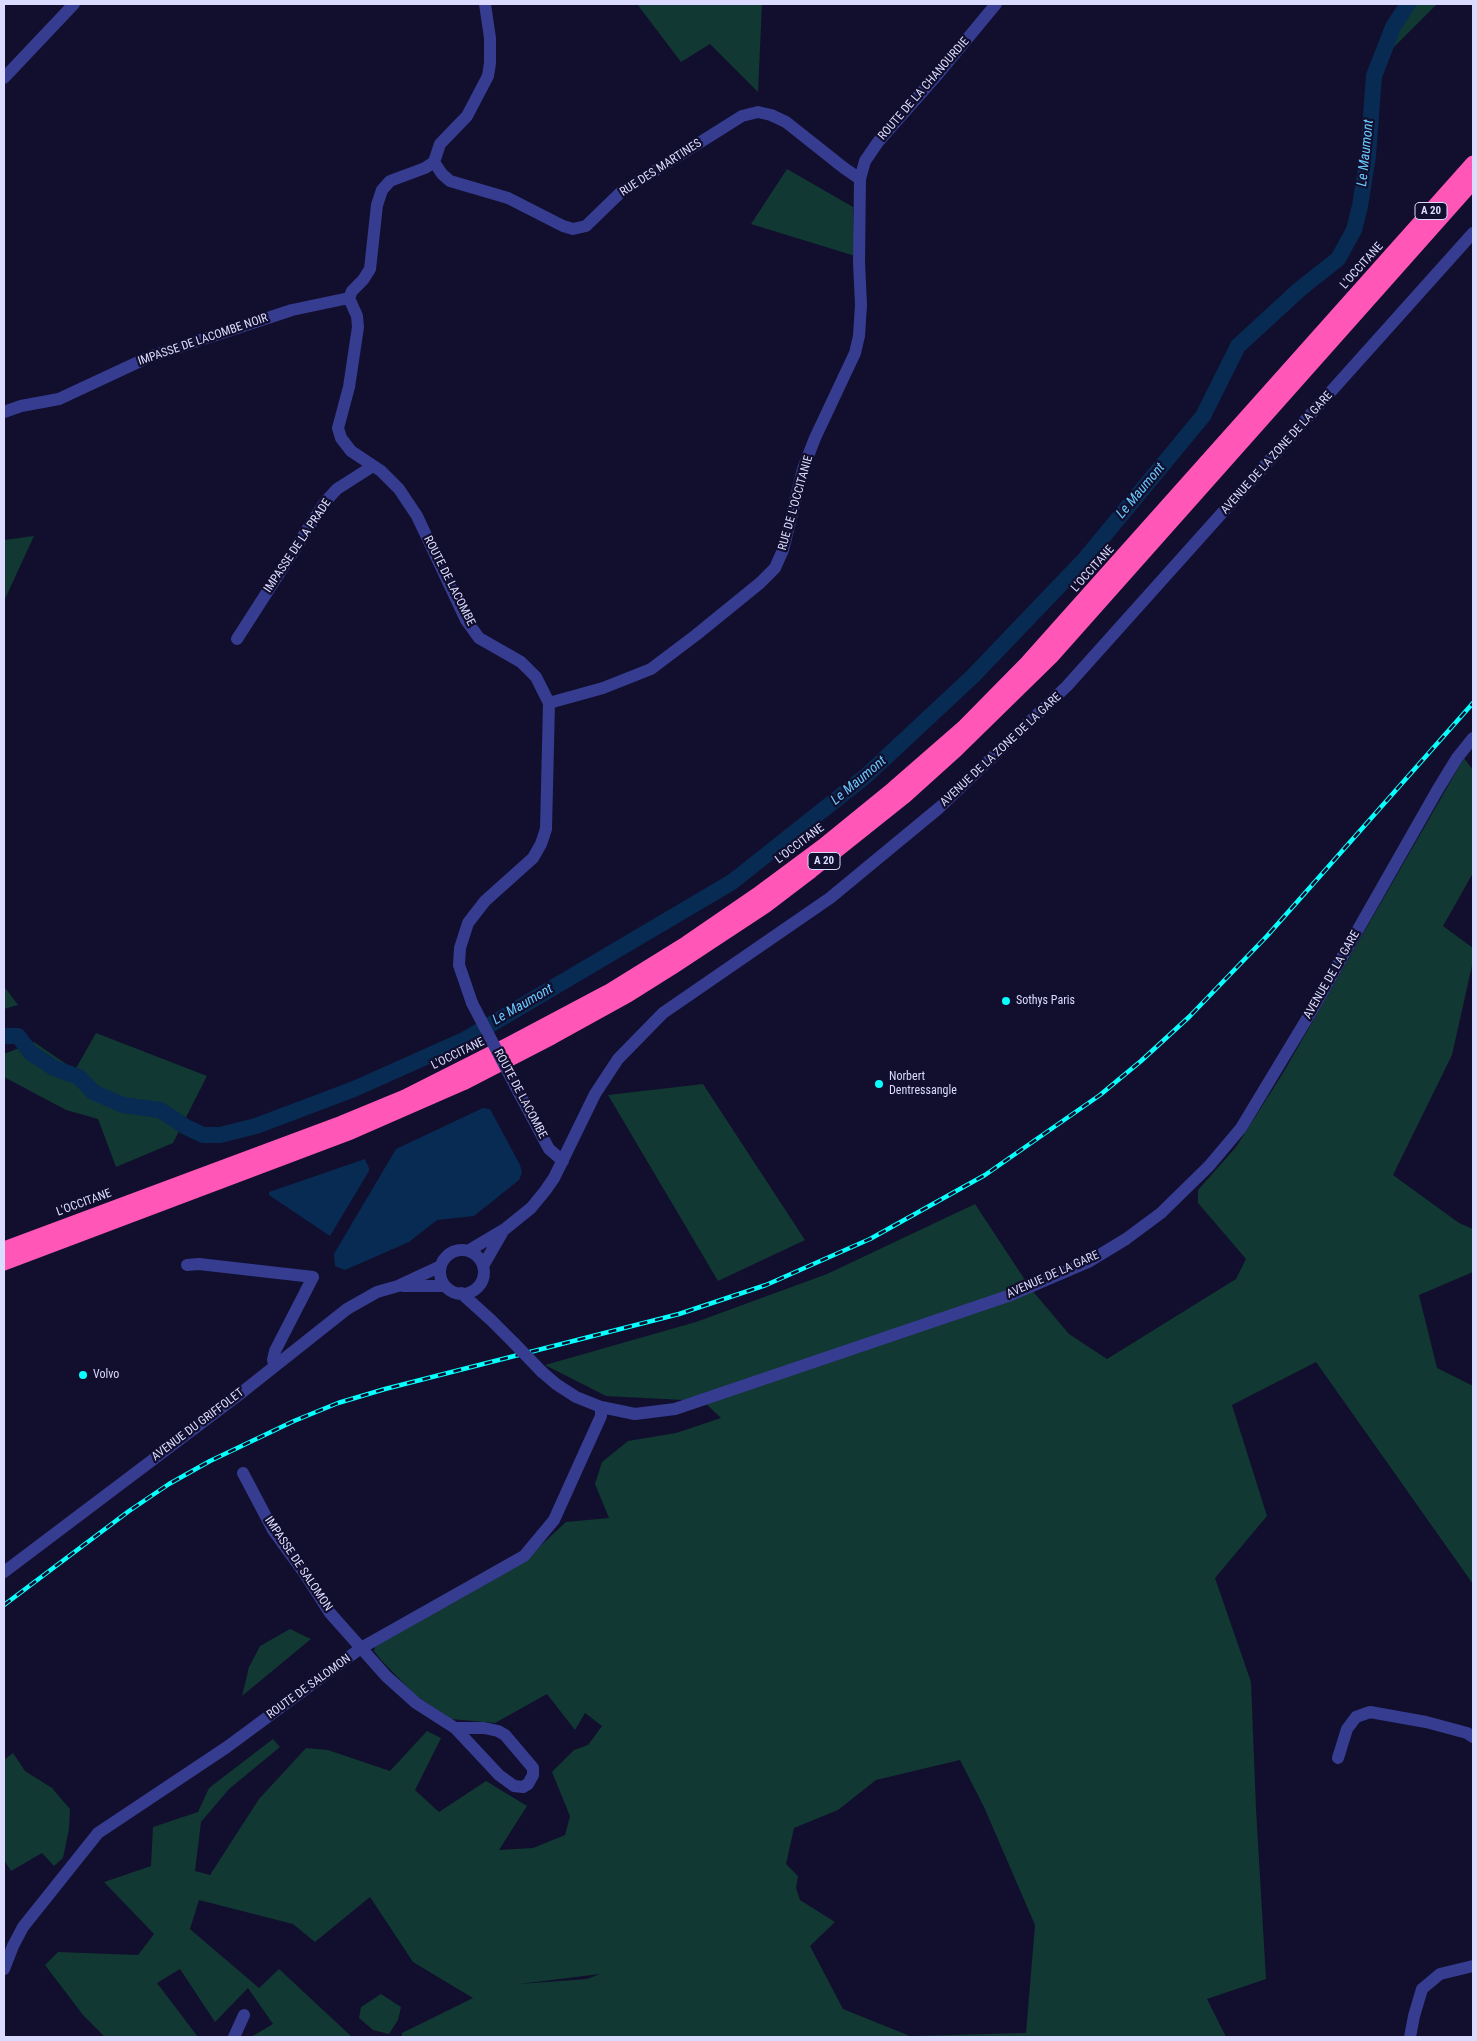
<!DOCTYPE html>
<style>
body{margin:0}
#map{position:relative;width:1477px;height:2041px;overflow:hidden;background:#110f2d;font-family:"Roboto Condensed",sans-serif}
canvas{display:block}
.frame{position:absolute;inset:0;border:5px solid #dbdbff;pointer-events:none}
</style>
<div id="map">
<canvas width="1477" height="2041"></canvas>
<div class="frame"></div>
</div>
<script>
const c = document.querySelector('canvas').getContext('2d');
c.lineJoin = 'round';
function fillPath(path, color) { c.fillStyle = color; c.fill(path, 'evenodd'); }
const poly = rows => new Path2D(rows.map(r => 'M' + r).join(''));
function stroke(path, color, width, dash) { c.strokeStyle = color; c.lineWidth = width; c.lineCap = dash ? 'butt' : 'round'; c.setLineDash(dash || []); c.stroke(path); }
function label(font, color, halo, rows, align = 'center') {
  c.font = font + ' "Roboto Condensed",sans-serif'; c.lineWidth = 4.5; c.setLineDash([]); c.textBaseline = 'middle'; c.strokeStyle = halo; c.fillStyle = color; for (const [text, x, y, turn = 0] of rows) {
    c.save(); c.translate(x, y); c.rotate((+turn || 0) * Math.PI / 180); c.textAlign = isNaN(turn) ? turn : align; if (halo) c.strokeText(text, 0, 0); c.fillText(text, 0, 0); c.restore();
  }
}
fillPath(poly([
 [637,4,762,4,758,92,710,44,681,62],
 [1406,4,1437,4,1386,55],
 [787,169,853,207,855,256,751,224],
 [34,536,4,601,4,540],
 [1464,758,1473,770,1473,873,1443,926,1473,948,1473,961,1452,1055,1393,1175,1459,1223,1473,1229,1473,1272,1419,1295,1437,1368,1473,1386,1473,1584,1316,1362,1232,1405,1267,1516,1215,1578,1251,1682,1256,1809,1266,1979,1207,1999,1226,2037,402,2037,402,2033,473,1998,413,1962,370,1897,315,1942,293,1924,199,1900,190,1929,259,1988,279,1969,352,2037,251,2037,273,2024,248,1988,215,2022,180,1969,157,1983,198,2037,105,2037,83,2015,45,1965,58,1952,138,1955,154,1934,104,1882,151,1866,153,1827,198,1812,209,1788,273,1739,280,1747,229,1789,201,1822,195,1871,210,1875,259,1799,306,1748,328,1750,390,1771,427,1731,441,1738,415,1790,439,1812,486,1781,527,1806,499,1850,533,1848,565,1835,570,1816,552,1772,574,1750,588,1745,602,1726,585,1713,575,1730,547,1694,495,1723,451,1719,415,1695,381,1660,374,1651,375,1647,525,1560,566,1522,609,1518,595,1484,602,1462,628,1441,676,1433,721,1418,703,1401,606,1396,545,1365,696,1322,827,1274,975,1204,1031,1289,1069,1334,1107,1359,1236,1279,1246,1259,1198,1203,1198,1190,1236,1147,1283,1073],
 [960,1760,984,1807,1035,1925,1026,2033,910,2036,843,2009,810,1946,835,1922,800,1900,796,1888,798,1876,786,1864,794,1828,838,1810,876,1780],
 [600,1974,587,1979,519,1984],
 [4,988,6,989,18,1005,4,1009],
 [96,1033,207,1076,173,1143,116,1167,98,1119,66,1110,4,1077,4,1054,34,1042,75,1070],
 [703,1084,805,1240,718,1281,608,1095],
 [290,1629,311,1639,242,1696,249,1667,260,1646],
 [13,1753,25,1771,52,1788,70,1809,69,1829,63,1858,54,1866,42,1853,11,1871,4,1860,4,1760],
 [381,1994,401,2007,398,2020,389,2034,373,2030,359,2018,361,2007]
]), '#113832');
fillPath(poly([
 [483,1108,490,1109,520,1165,522,1173,519,1180,474,1216,437,1220,409,1242,345,1270,335,1266,334,1254,396,1149],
 [365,1159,369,1168,369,1171,330,1236,269,1195,269,1192]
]), '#082b53');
stroke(poly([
 [4,1036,18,1036,31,1053,54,1068,79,1077,93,1092,123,1105,160,1110,186,1127,203,1135,220,1135,256,1126,354,1089,466,1039,732,882,867,775,973,676,1084,560,1203,416,1238,346,1300,289,1338,259,1354,230,1360,206,1368,156,1374,76,1393,27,1408,4]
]), '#082b53', 16);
stroke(poly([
 [4,78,74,4],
 [434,162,442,174,450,181,508,198,563,226,573,229,586,226,621,192,742,116,758,112,771,115,786,122,844,168,860,179],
 [4,412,21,406,59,399,149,357,292,310,349,298],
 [237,639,325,502,337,489,373,466],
 [549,703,603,688,651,669,696,635,760,583,775,568,783,550,803,469,815,438,855,353,859,336,861,305,859,262,860,179,865,161,878,142,938,74,996,4],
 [472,1003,459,965,460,948,468,923,485,901,533,858,541,844,546,829,549,703,536,677,521,662,479,638,466,620,417,516,399,489,381,471,351,451,341,438,338,428,349,387,358,327,357,316,349,298,352,291,363,280,370,269,377,205,382,190,390,181,425,168,434,162,440,144,467,116,488,76,490,63,490,38,485,4],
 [519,1093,549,1149,563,1161],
 '440 1272a22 22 0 1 1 44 0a22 22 0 1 1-44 0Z',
 [468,1251,505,1229,531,1208,545,1191,554,1178,595,1094,618,1059,663,1013,830,898,939,808,1067,686,1473,233],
 [187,1265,199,1264,313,1277,275,1351,273,1360,275,1365],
 [483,1266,502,1233],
 [403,1286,445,1286],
 [461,1293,491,1320,514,1343],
 [542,1372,556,1384,576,1397,601,1407,635,1414,675,1409,1011,1295,1088,1262,1126,1239,1161,1213,1209,1166,1241,1128,1311,1012,1438,789,1457,758,1473,738],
 [243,1473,273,1530,305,1574,330,1613,386,1676,416,1703,455,1728,499,1775,514,1786,523,1787,528,1784,533,1775,533,1768,505,1735,498,1731,484,1728,455,1728],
 [4,1572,236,1397,347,1309,377,1292,398,1286,441,1266],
 [1338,1758,1347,1729,1356,1717,1370,1712,1426,1722,1467,1733,1473,1737],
 [4,1969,13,1946,23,1927,98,1833,227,1747,361,1648,524,1556,554,1520,601,1416,601,1407],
 [234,2037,244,2015],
 [1410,2037,1414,2016,1422,1989,1440,1974,1473,1966]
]), '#363c90', 12);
stroke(poly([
 [4,1249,342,1123,405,1097,508,1045,608,992,687,943,757,895,823,846,893,789,963,728,1027,663,1473,163],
 [4,1263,351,1132,463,1083,552,1037,628,995,671,968,765,906,811,871,905,796,956,750,1051,657,1473,182]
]), '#ff56b8', 15);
const rail = poly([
 [4,1605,129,1511,169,1484,210,1461,294,1421,338,1403,385,1389,679,1314,766,1285,870,1239,985,1175,1100,1095,1141,1061,1189,1017,1267,936,1473,703]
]);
stroke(rail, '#07fffe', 4.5);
stroke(rail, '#110f2d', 2.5, [8]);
stroke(poly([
 [472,1003,519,1093],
 [514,1343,542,1372]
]), '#363c90', 12);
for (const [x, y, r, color] of [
 [1006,1001,5,"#07fffe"],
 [879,1084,5,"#07fffe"],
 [83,1375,5,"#07fffe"]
]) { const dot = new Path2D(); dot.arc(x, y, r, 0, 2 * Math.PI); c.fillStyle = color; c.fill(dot); stroke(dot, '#110f2d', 2); }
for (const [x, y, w] of [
 [1431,211,32],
 [824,861,32]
]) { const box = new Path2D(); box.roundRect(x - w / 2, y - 8.5, w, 17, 4); c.fillStyle = '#110f2d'; c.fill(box); stroke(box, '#dbdbff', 1); }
label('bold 11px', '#dbdbff', null, [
 ["A 20",1431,211],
 ["A 20",824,861]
]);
label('12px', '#dbdbff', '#110f2d', [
 ["ROUTE DE LA CHANOURDIE",924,89,-49],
 ["RUE DES MARTINES",661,168,-33],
 ["L'OCCITANE",1362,266,-48],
 ["IMPASSE DE LACOMBE NOIR",203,340,-19],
 ["AVENUE DE LA ZONE DE LA GARE",1277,453,-48],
 ["RUE DE L'OCCITANIE",796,503,-74],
 ["IMPASSE DE LA PRADE",298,546,-56],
 ["L'OCCITANE",1093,569,-48],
 ["ROUTE DE LACOMBE",449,581,63],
 ["AVENUE DE LA ZONE DE LA GARE",1001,750,-43],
 ["L'OCCITANE",800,844,-37],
 ["AVENUE DE LA GARE",1332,975,-60],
 ["L'OCCITANE",458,1054,-26],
 ["ROUTE DE LACOMBE",520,1094,62],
 ["L'OCCITANE",84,1203,-20],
 ["AVENUE DE LA GARE",1053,1275,-24],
 ["AVENUE DU GRIFFOLET",198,1425,-37],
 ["IMPASSE DE SALOMON",298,1564,56],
 ["ROUTE DE SALOMON",309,1687,-36]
]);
label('12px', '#dbdbff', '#110f2d', [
 ["Sothys Paris",1016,1001],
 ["Norbert",889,1077],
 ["Dentressangle",889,1091],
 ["Volvo",93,1375]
], 'left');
label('italic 14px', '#69c9ff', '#110f2d', [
 ["Le Maumont",1366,153,-84],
 ["Le Maumont",1141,491,-50],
 ["Le Maumont",859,781,-40],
 ["Le Maumont",523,1005,-30]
]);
</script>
